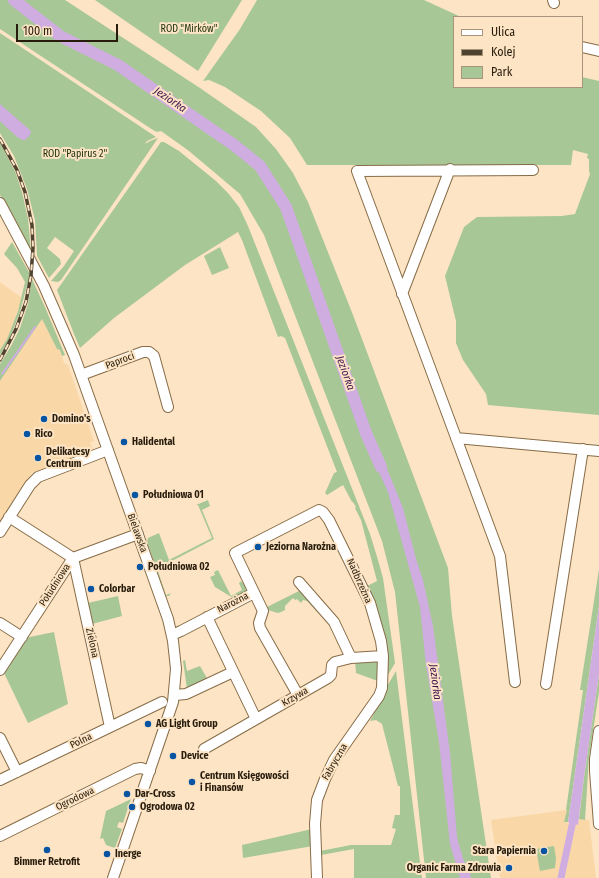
<!DOCTYPE html>
<meta charset="utf-8">
<style>
body{margin:0}
#map{position:relative;width:599px;height:878px;overflow:hidden;background:#fde4c4;font-family:"Fira Sans Condensed",sans-serif}
canvas{display:block}
.legend{position:absolute;left:453px;top:16px;width:130px;height:72px;box-sizing:border-box;background:#fde4c4;border:1px solid #a7947a;margin:0;padding:5px 7px;list-style:none;font-size:12px;color:#271c0c}
.legend li{display:flex;align-items:center;gap:8px;height:20px}
.legend b{width:20px;border:1px solid #a7947a}
.scale{position:absolute;left:16px;top:24px;width:102px;height:18px;box-sizing:border-box;border:2px solid #271c0c;border-top:0;padding-left:5px;font-size:12px;line-height:14px;white-space:nowrap;color:#271c0c;-webkit-text-stroke:3px #fde4c4;paint-order:stroke}
</style>
<div id="map">
<canvas width="599" height="878"></canvas>
<ul class="legend">
<li><b style="height:5px;background:#fff"></b>Ulica</li>
<li><b style="height:5px;background:#50432f"></b>Kolej</li>
<li><b style="height:11px;background:#a7c796"></b>Park</li>
</ul>
<div class="scale">100 m</div>
</div>
<script>
const c = document.querySelector('canvas').getContext('2d');
c.lineJoin = 'round';
function fillPath(path, color) { c.fillStyle = color; c.fill(path, 'evenodd'); }
const poly = rows => new Path2D(rows.map(r => 'M' + r).join(''));
function stroke(path, color, width, dash) { c.strokeStyle = color; c.lineWidth = width; c.lineCap = dash ? 'butt' : 'round'; c.setLineDash(dash || []); c.stroke(path); }
function label(font, color, halo, rows, align = 'center') {
  c.font = font + ' "Fira Sans Condensed",sans-serif'; c.lineWidth = 4; c.setLineDash([]); c.textBaseline = 'middle'; c.strokeStyle = halo; c.fillStyle = color; for (const [text, x, y, turn = 0] of rows) {
    c.save(); c.translate(x, y); c.rotate((+turn || 0) * Math.PI / 180); c.textAlign = isNaN(turn) ? turn : align; if (halo) c.strokeText(text, 0, 0); c.fillText(text, 0, 0); c.restore();
  }
}
fillPath(poly([
 [0,282,22,298,7,340,0,350],
 [42,319,57,349,60,350,64,363,68,365,94,441,90,442,93,450,32,473,0,521,0,381],
 [567,810,564,822,578,825,579,819,589,820,596,878,500,878,491,820]
]), '#fad7a7');
fillPath(poly([
 [0,0,65,0,200,88,256,127,276,149,293,173,308,202,353,315,448,568,452,616,491,878,426,878,395,592,382,541,264,235,240,194,189,151,161,131,157,132,153,130,0,29],
 [95,0,242,0,198,71],
 [257,0,424,0,461,17,454,17,454,87,582,87,582,77,599,81,599,415,488,405,486,394,463,360,456,343,456,321,445,276,464,227,477,217,562,216,575,214,590,174,589,171,589,159,587,158,588,154,573,150,571,165,307,165,290,138,261,111,225,87,209,80,203,81,240,29],
 [0,33,156,137,147,141,145,144,150,141,158,138,61,280,58,282,51,281,64,266,74,251,55,237,47,248,60,259,61,264,49,278,37,256,35,220,27,189,14,156,0,133],
 [161,142,164,142,179,151,216,181,228,193,239,207,248,226,370,534,378,560,383,578,395,663,385,680,365,587,377,581,361,520,355,508,356,507,353,502,352,502,343,485,327,495,325,493,334,473,337,472,285,338,281,336,278,337,242,240,238,232,185,265,114,318,80,348,74,334,57,290],
 [0,143,15,171,22,192,28,219,31,251,0,195],
 [12,242,30,274,20,312,10,338,0,355,0,350,7,339,18,311,25,282,17,268,4,254],
 [220,247,229,268,212,275,204,256],
 [32,279,45,307,65,355,62,356,60,350,57,349,42,319,0,381,0,364,11,346,20,328,28,304],
 [208,500,210,506,202,510,214,539,166,564,165,562,156,565,166,595,171,593,169,596,166,596,147,542,148,538,159,533,169,560,212,538,198,505,196,505],
 [599,569,599,606,568,822,564,822,567,810,566,810,583,690,580,690],
 [218,570,231,596,242,590,239,583,241,581,242,583,243,582,246,588,246,591,233,598,215,587,210,577,215,575,214,572],
 [299,591,300,591,320,613,319,614,307,601,303,600,301,603,297,599,295,600,293,598,285,606,285,610,281,612,278,613,268,610,267,607],
 [118,596,122,616,92,624,88,603],
 [54,632,68,704,28,723,4,673,25,638],
 [377,659,380,662,379,680,375,680,356,673,355,660],
 [185,660,187,671,200,666,208,680,187,689,183,661],
 [396,671,422,878,354,878,354,849,321,855,320,851,351,845,391,845,396,829,392,828,395,815,400,815,400,786,398,786,382,724,376,720,370,721,374,714,372,712],
 [599,674,599,692,589,757,585,820,579,819,584,777],
 [131,799,123,823,119,822,117,827,122,829,115,848,106,845,103,838,100,839,106,811],
 [312,829,313,846,243,858,242,845],
 [554,846,556,858,555,868,540,871,536,849]
]), '#a7c796');
fillPath(poly([
 [0,104,31,131,30,135,25,140,23,140,17,137,0,121],
 [379,449,403,508,416,559,423,580,433,626,450,753,457,837,463,859,470,872,471,878,460,878,450,844,439,742,426,665,420,607,388,492,372,457],
 [599,606,599,674,584,777,578,825,568,822]
]), '#d0ade1');
stroke(poly([
 [2,374,35,327]
]), '#d0ade1', 2);
stroke(poly([
 [561,878,574,816]
]), '#d0ade1', 7);
stroke(poly([
 [14,0,60,36,118,65,234,145,260,166,286,207,366,433,381,467]
]), '#d0ade1', 12);
const minor = poly([
 [553,0,554,3],
 [582,47,599,51],
 [0,203,44,286,74,355,168,619,173,641,176,669,173,702,113,878],
 [402,294,450,169],
 [81,375,143,352,149,352,154,356,168,407],
 [456,438,599,451],
 [9,517,73,558,110,727],
 [0,532,30,485,38,477,108,450],
 [299,582,334,622,351,658],
 [207,617,256,719],
 [0,623,22,637],
 [172,635,181,631,254,593],
 [0,670,73,558,138,534],
 [515,682,500,556,357,171,533,170],
 [546,684,583,449],
 [175,695,186,694,233,672],
 [298,695,260,628,259,623,263,611,235,553,319,510,323,512,329,520,370,603,381,641,383,656,382,688,379,696,334,760,325,779,317,800,315,824,317,878],
 [599,731,595,759,595,771,599,824],
 [0,738,17,772],
 [204,749,328,678,331,675,332,665,335,662,351,658,383,656],
 [0,780,162,702],
 [0,836,135,769,141,768,150,771]
]);
stroke(minor, '#876c47', 12);
stroke(minor, '#fff', 10);
const rail = poly([
 [0,139,17,170,25,192,32,225,33,248,31,275,26,302,16,329,0,360]
]);
stroke(rail, '#50432f', 3.5);
stroke(rail, '#fde4c4', 2, [6]);
for (const [x, y, r, color] of [
 [44,419,4,"#0754a3"],
 [27,434,4,"#0754a3"],
 [124,442,4,"#0754a3"],
 [38,458,4,"#0754a3"],
 [135,495,4,"#0754a3"],
 [258,547,4,"#0754a3"],
 [140,567,4,"#0754a3"],
 [91,589,4,"#0754a3"],
 [148,724,4,"#0754a3"],
 [173,756,4,"#0754a3"],
 [192,782,4,"#0754a3"],
 [127,794,4,"#0754a3"],
 [132,807,4,"#0754a3"],
 [47,850,4,"#0754a3"],
 [544,851,4,"#0754a3"],
 [107,854,4,"#0754a3"],
 [509,868,4,"#0754a3"]
]) { const dot = new Path2D(); dot.arc(x, y, r, 0, 2 * Math.PI); c.fillStyle = color; c.fill(dot); stroke(dot, '#fde4c4', 1.5); }
label('10px', '#1a310b', '#fde4c4', [
 ["ROD \"Mirków\"",189,29],
 ["ROD \"Papirus 2\"",75,154]
]);
label('10px', '#271c0c', '#fde4c4', [
 ["Paproci",120,361,-21],
 ["Bielawska",137,533,70],
 ["Nadbrzeżna",359,581,66],
 ["Południowa",55,585,-57],
 ["Narożna",233,603,-27],
 ["Zielona",92,643,78],
 ["Krzywa",295,697,-30],
 ["Polna",81,741,-26],
 ["Fabryczna",335,762,-60],
 ["Ogrodowa",75,799,-26]
]);
label('bold 10px', '#271c0c', '#fde4c4', [
 ["Domino's",52,419],
 ["Rico",35,434],
 ["Halidental",132,442],
 ["Delikatesy",46,452],
 ["Centrum",46,464],
 ["Południowa 01",143,495],
 ["Jeziorna Narożna",266,547],
 ["Południowa 02",148,567],
 ["Colorbar",99,589],
 ["AG Light Group",156,724],
 ["Device",181,756],
 ["Centrum Księgowości",200,776],
 ["i Finansów",200,788],
 ["Dar-Cross",135,794],
 ["Ogrodowa 02",140,807],
 ["Stara Papiernia",536,851,"right"],
 ["Inerge",115,854],
 ["Bimmer Retrofit",47,862,"center"],
 ["Organic Farma Zdrowia",501,868,"right"]
], 'left');
label('italic 11px', '#401451', '#fde4c4', [
 ["Jeziorka",170,100,34],
 ["Jeziorka",345,373,70],
 ["Jeziorka",435,682,83]
]);
</script>
